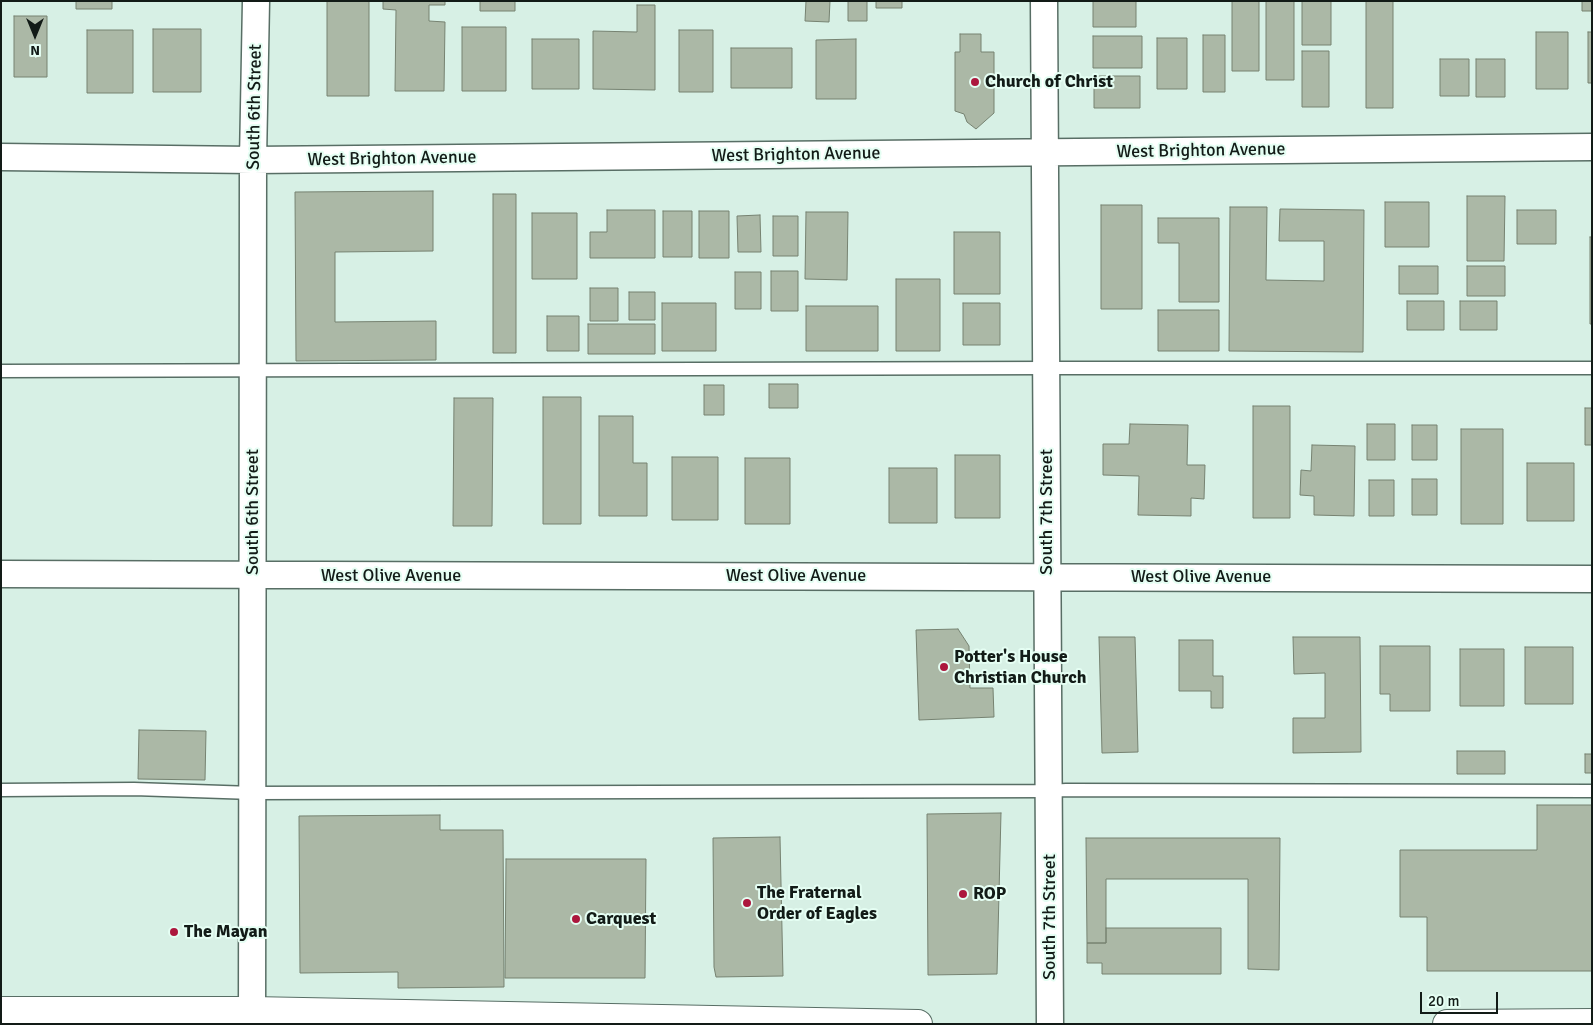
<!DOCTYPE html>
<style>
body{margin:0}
#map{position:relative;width:1593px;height:1025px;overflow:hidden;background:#d7f0e5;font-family:Signika,sans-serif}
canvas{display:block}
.frame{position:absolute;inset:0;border:2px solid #121b17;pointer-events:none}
.north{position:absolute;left:10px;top:10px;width:50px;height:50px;-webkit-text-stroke:4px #e5fef3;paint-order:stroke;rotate:180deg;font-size:14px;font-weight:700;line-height:20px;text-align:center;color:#121b17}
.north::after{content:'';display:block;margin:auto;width:18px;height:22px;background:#121b17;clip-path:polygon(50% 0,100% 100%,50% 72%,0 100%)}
.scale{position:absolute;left:1420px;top:992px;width:78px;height:22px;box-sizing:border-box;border:2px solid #121b17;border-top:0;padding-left:6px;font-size:15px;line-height:18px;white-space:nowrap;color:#121b17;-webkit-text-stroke:4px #e5fef3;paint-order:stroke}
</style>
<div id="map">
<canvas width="1593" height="1025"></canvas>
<div class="frame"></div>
<div class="north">N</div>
<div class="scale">20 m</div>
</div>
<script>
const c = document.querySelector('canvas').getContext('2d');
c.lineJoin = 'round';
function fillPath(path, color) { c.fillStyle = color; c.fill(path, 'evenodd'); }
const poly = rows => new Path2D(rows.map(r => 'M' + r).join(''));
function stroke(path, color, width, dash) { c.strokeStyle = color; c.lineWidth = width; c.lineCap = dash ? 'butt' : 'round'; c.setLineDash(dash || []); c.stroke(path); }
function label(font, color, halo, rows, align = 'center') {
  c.font = font + ' Signika,sans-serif'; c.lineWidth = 4; c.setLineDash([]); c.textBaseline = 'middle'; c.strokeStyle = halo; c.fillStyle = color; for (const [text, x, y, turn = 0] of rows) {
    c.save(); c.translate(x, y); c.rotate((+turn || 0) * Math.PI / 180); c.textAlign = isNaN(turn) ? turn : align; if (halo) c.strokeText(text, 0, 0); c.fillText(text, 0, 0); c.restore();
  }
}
const building = poly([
 [76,1,112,1,112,9,76,9,76,1],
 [327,1,369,1,369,96,327,96,327,1],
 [383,1,445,1,445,5,429,5,429,21,445,22,444,91,395,91,396,10,383,9,383,1],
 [480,1,515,1,515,11,480,11,480,1],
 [806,1,830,1,829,22,805,21,806,1],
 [848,1,867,1,867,21,848,21,848,1],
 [876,1,902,1,902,8,876,8,876,1],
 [1093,1,1136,1,1136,27,1093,27,1093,1],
 [1232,1,1259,1,1259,71,1232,71,1232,1],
 [1266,1,1294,1,1294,80,1266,80,1266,1],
 [1302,1,1331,1,1331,45,1302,45,1302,1],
 [1366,1,1393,1,1393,108,1366,108,1366,1],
 [1582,1,1592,1,1592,11,1582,11,1582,1],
 [637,5,655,5,655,90,593,89,593,31,637,32,637,5],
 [14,16,47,16,47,77,14,77,14,16],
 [462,27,506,27,506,91,462,91,462,27],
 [153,29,201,29,201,92,153,92,153,29],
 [87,30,133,30,133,93,87,93,87,30],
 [679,30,713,30,713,92,679,92,679,30],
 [1536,32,1568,32,1568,89,1536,89,1536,32],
 [1588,32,1592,32,1592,83,1588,83,1588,32],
 [960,34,981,34,981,52,994,52,994,113,976,129,967,122,964,114,955,111,955,52,960,52,960,34],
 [1203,35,1225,35,1225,92,1203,92,1203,35],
 [1093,36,1142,36,1142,68,1093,68,1093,36],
 [1157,38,1187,38,1187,89,1157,89,1157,38],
 [532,39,579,39,579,89,532,89,532,39],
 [856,39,856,99,816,99,816,40,856,39],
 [731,48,792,48,792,88,731,88,731,48],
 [1302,51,1329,51,1329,107,1302,107,1302,51],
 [1440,59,1469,59,1469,96,1440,96,1440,59],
 [1476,59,1505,59,1505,97,1476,97,1476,59],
 [1094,76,1140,76,1140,108,1094,108,1094,76],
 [433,191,433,251,335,252,335,322,436,321,436,360,296,361,295,192,433,191],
 [493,194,516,194,516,353,493,353,493,194],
 [1467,196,1505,196,1504,261,1467,261,1467,196],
 [1385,202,1429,202,1429,247,1385,247,1385,202],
 [1101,205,1142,205,1142,309,1101,309,1101,205],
 [1230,207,1267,207,1266,280,1324,281,1324,241,1279,241,1280,209,1364,210,1363,352,1229,351,1230,207],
 [607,210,655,210,655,258,590,258,590,232,607,232,607,210],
 [1517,210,1556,210,1556,244,1517,244,1517,210],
 [663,211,692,211,692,257,663,257,663,211],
 [699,211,729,211,729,258,699,258,699,211],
 [806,212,848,212,847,280,805,279,806,212],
 [532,213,577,213,577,279,532,279,532,213],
 [760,215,761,252,738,252,737,216,760,215],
 [773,216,798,216,798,256,773,256,773,216],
 [1158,218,1219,218,1219,302,1179,302,1179,243,1158,243,1158,218],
 [954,232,1000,232,1000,294,954,294,954,232],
 [1590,237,1592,237,1592,324,1590,324,1590,237],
 [1399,266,1438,266,1438,294,1399,294,1399,266],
 [1467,266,1505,266,1505,296,1467,296,1467,266],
 [771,271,798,271,798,311,771,311,771,271],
 [735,272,761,272,761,309,735,309,735,272],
 [896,279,940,279,940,351,896,351,896,279],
 [590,288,618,288,618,321,590,321,590,288],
 [629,292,655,292,655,320,629,320,629,292],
 [1407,301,1444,301,1444,330,1407,330,1407,301],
 [1460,301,1497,301,1497,330,1460,330,1460,301],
 [662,303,716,303,716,351,662,351,662,303],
 [963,303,1000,303,1000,345,963,345,963,303],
 [806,306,878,306,878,351,806,351,806,306],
 [1158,310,1219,310,1219,351,1158,351,1158,310],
 [547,316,579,316,579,351,547,351,547,316],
 [588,324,655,324,655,354,588,354,588,324],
 [769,384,798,384,798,408,769,408,769,384],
 [704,385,724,385,724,415,704,415,704,385],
 [543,397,581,397,581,524,543,524,543,397],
 [454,398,493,398,492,526,453,526,454,398],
 [1253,406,1290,406,1290,518,1253,518,1253,406],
 [1585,408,1592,408,1592,445,1585,445,1585,408],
 [599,416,633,416,633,463,647,463,647,516,599,516,599,416],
 [1130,424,1188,425,1187,465,1205,465,1204,499,1191,498,1191,516,1138,515,1139,476,1103,475,1103,444,1129,444,1130,424],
 [1367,424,1395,424,1395,460,1367,460,1367,424],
 [1412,425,1437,425,1437,460,1412,460,1412,425],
 [1461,429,1503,429,1503,524,1461,524,1461,429],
 [1312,445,1355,446,1354,516,1314,515,1314,496,1300,495,1301,470,1311,471,1312,445],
 [955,455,1000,455,1000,518,955,518,955,455],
 [672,457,718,457,718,520,672,520,672,457],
 [745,458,790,458,790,524,745,524,745,458],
 [1527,463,1574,463,1574,521,1527,521,1527,463],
 [889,468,937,468,937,523,889,523,889,468],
 [1412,479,1437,479,1437,515,1412,515,1412,479],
 [1369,480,1394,480,1394,516,1369,516,1369,480],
 [958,629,969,646,970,688,993,688,994,717,919,720,916,630,958,629],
 [1099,637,1135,637,1138,752,1102,753,1099,637],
 [1293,637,1360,637,1361,752,1293,753,1293,718,1325,718,1325,673,1294,674,1293,637],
 [1179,640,1213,640,1213,676,1223,676,1223,708,1211,708,1211,691,1179,691,1179,640],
 [1380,646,1430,646,1430,711,1390,711,1390,694,1380,694,1380,646],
 [1525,647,1573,647,1573,704,1525,704,1525,647],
 [1460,649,1504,649,1504,706,1460,706,1460,649],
 [139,730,206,731,205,780,138,779,139,730],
 [1457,751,1505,751,1505,774,1457,774,1457,751],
 [1585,754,1592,754,1592,773,1585,773,1585,754],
 [1537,805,1592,805,1592,971,1427,971,1427,917,1400,917,1400,850,1537,850,1537,805],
 [1001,813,997,974,928,975,927,814,1001,813],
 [440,815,440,830,503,830,504,987,398,988,398,972,300,973,299,816,440,815],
 [780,837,783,976,716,977,714,967,713,838,780,837],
 [1086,838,1280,838,1279,970,1248,969,1248,879,1106,879,1106,943,1087,943,1086,838],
 [506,859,646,859,645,978,505,978,506,859],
 [1106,928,1221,928,1221,974,1102,974,1102,963,1087,963,1087,943,1106,943,1106,928]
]);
fillPath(building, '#abb8a6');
stroke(building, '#768271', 1);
const lane = poly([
 [1,371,1046,368,1592,368],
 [1,790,134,789,253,793,1049,791,1066,790,1592,791]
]);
const street = poly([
 [1044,1,1050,1024],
 [1,157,253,160,1592,147],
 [1,574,1592,579],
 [252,1024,253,160,256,1]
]);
const secondary = poly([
 [1,1011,252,1011,918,1024],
 [1447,1024,1592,1023]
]);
stroke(lane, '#586e65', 15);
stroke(street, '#586e65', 29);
stroke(secondary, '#586e65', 30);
stroke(lane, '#fff', 12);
stroke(street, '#fff', 26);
stroke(secondary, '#fff', 28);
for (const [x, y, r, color] of [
 [975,82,5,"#ac173d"],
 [944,667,5,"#ac173d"],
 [963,894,5,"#ac173d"],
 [747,903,5,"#ac173d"],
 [576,919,5,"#ac173d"],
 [174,932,5,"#ac173d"]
]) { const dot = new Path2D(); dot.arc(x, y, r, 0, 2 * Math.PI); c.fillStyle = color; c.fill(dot); stroke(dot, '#e5fef3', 2); }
label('bold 18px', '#121b17', '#e5fef3', [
 ["Church of Christ",985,82],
 ["Potter's House",954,657],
 ["Christian Church",954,678],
 ["The Fraternal",757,893],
 ["Order of Eagles",757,914],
 ["ROP",973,894],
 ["Carquest",586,919],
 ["The Mayan",184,932]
], 'left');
label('18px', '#121b17', '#e5fef3', [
 ["South 6th Street",255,107,-89],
 ["West Brighton Avenue",1201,151,-1],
 ["West Brighton Avenue",796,155,-1],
 ["West Brighton Avenue",392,159,-1],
 ["South 6th Street",253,512,-90],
 ["South 7th Street",1047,512,-90],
 ["West Olive Avenue",391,576],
 ["West Olive Avenue",796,576],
 ["West Olive Avenue",1201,577],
 ["South 7th Street",1050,917,-90]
]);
</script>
